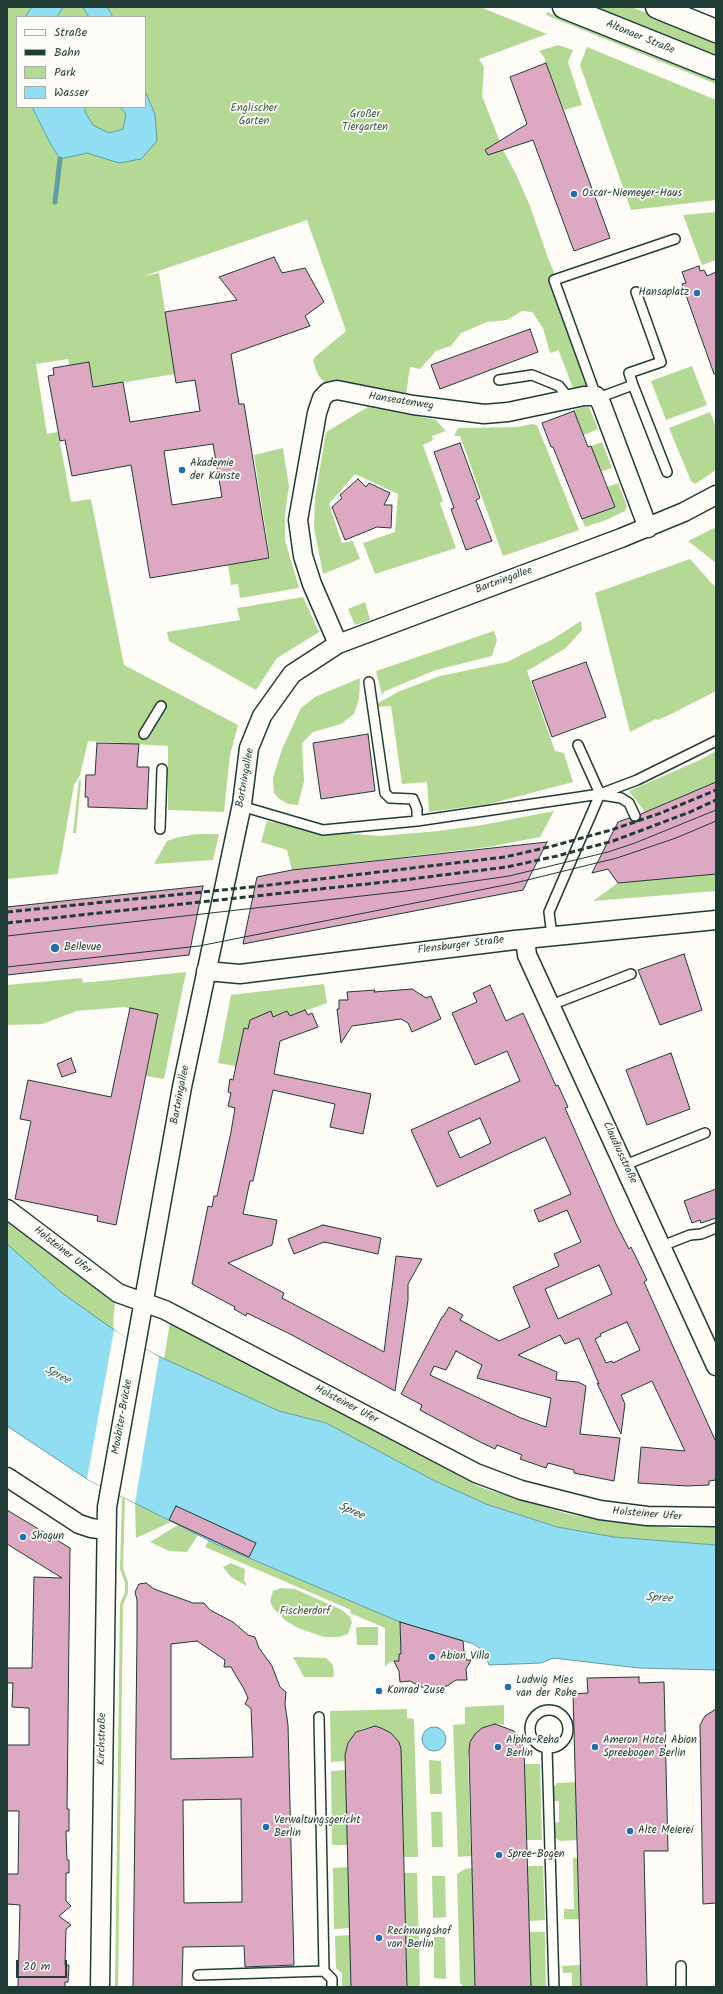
<!DOCTYPE html>
<meta charset="utf-8">
<style>
body{margin:0}
#map{position:relative;width:723px;height:1994px;overflow:hidden;background:#fdfcf7;font-family:Kalam,sans-serif}
canvas{display:block}
.frame{position:absolute;inset:0;border:8px solid #1f3d34;pointer-events:none}
.legend{position:absolute;left:16px;top:16px;width:130px;height:92px;box-sizing:border-box;background:#fdfcf7;border:1px solid #a4b0a9;margin:0;padding:5px 7px;list-style:none;font-size:12px;color:#1f3d34}
.legend li{display:flex;align-items:center;gap:8px;height:20px}
.legend b{width:20px;border:1px solid #a4b0a9}
.scale{position:absolute;left:16px;top:1960px;width:51px;height:18px;box-sizing:border-box;border:2px solid #1f3d34;border-top:0;padding-left:5px;font-size:12px;line-height:14px;white-space:nowrap;color:#1f3d34;-webkit-text-stroke:3px #fdfcf7;paint-order:stroke}
</style>
<div id="map">
<canvas width="723" height="1994"></canvas>
<div class="frame"></div>
<ul class="legend">
<li><b style="height:5px;background:#fdfcf7"></b>Straße</li>
<li><b style="height:5px;background:#1f3d34"></b>Bahn</li>
<li><b style="height:11px;background:#b4d994"></b>Park</li>
<li><b style="height:11px;background:#91ddf1"></b>Wasser</li>
</ul>
<div class="scale">20 m</div>
</div>
<script>
const c = document.querySelector('canvas').getContext('2d');
c.lineJoin = 'round';
function fillPath(path, color) { c.fillStyle = color; c.fill(path, 'evenodd'); }
const poly = rows => new Path2D(rows.map(r => 'M' + r).join(''));
function stroke(path, color, width, dash) { c.strokeStyle = color; c.lineWidth = width; c.lineCap = dash ? 'butt' : 'round'; c.setLineDash(dash || []); c.stroke(path); }
function label(font, color, halo, rows, align = 'center') {
  c.font = font + ' Kalam,sans-serif'; c.lineWidth = 3.5; c.setLineDash([]); c.textBaseline = 'middle'; c.strokeStyle = halo; c.fillStyle = color; for (const [text, x, y, turn = 0] of rows) {
    c.save(); c.translate(x, y); c.rotate((+turn || 0) * Math.PI / 180); c.textAlign = isNaN(turn) ? turn : align; if (halo) c.strokeText(text, 0, 0); c.fillText(text, 0, 0); c.restore();
  }
}
fillPath(poly([
 [7,7,480,7,547,34,479,59,484,67,482,96,504,152,515,172,530,206,548,258,565,299,587,385,573,388,558,349,557,351,550,353,543,328,532,312,522,311,507,320,487,322,461,333,451,346,436,351,420,369,410,367,406,395,326,384,318,375,313,361,315,357,346,331,307,220,144,276,159,273,175,374,114,384,95,399,89,362,69,365,68,359,36,364,47,434,58,432,71,502,91,499,124,665,238,725,230,755,224,812,168,810,168,746,88,741,80,775,74,785,58,874,7,879],
 [17,17,145,17,145,107,17,107],
 [597,7,631,7,716,41,716,55],
 [547,12,716,80,716,84,546,15],
 [558,45,573,50,568,62,582,105,564,110,544,57,539,51],
 [587,47,716,100,716,200,631,210,580,65],
 [716,212,716,260,702,265,683,215],
 [692,366,707,405,666,420,651,381],
 [368,407,436,420,446,431,432,436,433,440,423,445,443,501,440,503,456,548,375,574,363,543,395,532,398,494,355,474,329,504,342,543,353,541,360,559,323,574,314,528,315,498,326,432],
 [584,407,589,407,598,429,584,435,574,411,576,409],
 [710,412,716,427,716,470,695,484,691,481,669,428],
 [532,424,537,425,579,530,503,556,460,436,454,436,458,428,517,427],
 [602,442,612,468,600,472,591,446],
 [283,448,289,486,285,513,285,540,299,588,240,598,238,584,231,585,228,565,270,558,254,455],
 [618,483,627,506,625,511,606,520,585,527,582,519,615,507,607,487],
 [716,527,716,563,688,541],
 [690,559,716,588,716,691,669,715,658,720,656,719,630,732,595,593],
 [303,597,319,632,277,658,256,690,169,641,167,632,240,620,237,608],
 [365,602,370,620,355,625,348,609],
 [581,621,582,630,566,648,527,671,555,751,564,753,573,782,489,804,429,812,427,782,402,784,391,706,378,707,378,703,400,691,440,676,507,662,553,639],
 [494,631,497,640,492,656,436,670,385,691,382,695,376,671],
 [360,678,359,699,354,714,341,724,313,732,302,743,304,781,298,805,288,804,278,798,274,793,273,778,282,749,301,708,315,697],
 [716,751,716,782,645,812,629,791,700,760],
 [79,780,81,781,76,833,73,833],
 [554,811,540,837,488,847,292,870,287,850,261,842,267,821,314,831,380,836,439,831,482,825],
 [197,834,219,834,213,860,154,864,167,841,179,837],
 [716,873,716,891,593,901,618,883],
 [186,972,164,1079,146,1076,158,1014,124,1007,77,1011,42,1024,7,1025,7,985,82,978,83,983],
 [324,984,327,1003,290,1016,287,1011,273,1017,250,1020,248,1029,245,1028,236,1066,218,1063,231,995],
 [7,1213,114,1297,115,1303,113,1322,114,1330,62,1293,7,1244],
 [170,1322,476,1485,491,1491,568,1514,611,1522,675,1528,716,1527,716,1545,614,1537,557,1527,486,1504,433,1480,326,1423,279,1411,164,1359],
 [122,1498,125,1499,123,1568,128,1582,128,1593,123,1605,118,1987,115,1987,120,1604,125,1592,125,1583,120,1569],
 [135,1503,171,1522,136,1538],
 [178,1525,198,1535,187,1552,169,1551,150,1542],
 [209,1540,400,1622,401,1654,399,1654,399,1661,390,1662,385,1667,385,1628,350,1613,351,1610,205,1547],
 [231,1563,245,1569,244,1580,247,1586,231,1577,223,1567],
 [281,1588,295,1589,342,1610,350,1617,352,1622,348,1634,339,1637,324,1637,298,1628,286,1621,273,1608,270,1601,273,1591],
 [356,1627,378,1627,378,1645,357,1645],
 [293,1657,326,1658,333,1665,334,1677,304,1677],
 [504,1705,504,1725,495,1724,487,1726,479,1731,470,1742,468,1757,471,1856,458,1857,453,1725,465,1724,465,1707],
 [407,1709,407,1718,414,1719,418,1857,404,1857,401,1756,401,1749,395,1737,381,1728,375,1726,362,1729,356,1732,348,1743,345,1761,331,1762,330,1711],
 [429,1760,441,1761,442,1794,430,1794],
 [524,1764,540,1764,542,1840,526,1840],
 [346,1770,348,1845,332,1845,331,1771],
 [576,1782,577,1840,560,1841,553,1836,553,1823,559,1822,559,1801,552,1801,552,1789,557,1783],
 [431,1812,442,1812,443,1847,432,1847],
 [573,1858,578,1858,579,1919,564,1919,564,1909,574,1909],
 [527,1866,543,1866,545,1920,529,1921],
 [349,1867,350,1928,334,1929,333,1868],
 [472,1868,475,1987,464,1987,460,1983,457,1874,465,1869],
 [404,1873,417,1873,420,1984,418,1987,407,1987],
 [432,1876,445,1876,446,1917,433,1918],
 [529,1932,545,1932,546,1987,530,1987],
 [350,1935,351,1987,342,1987,342,1973,336,1968,335,1936],
 [434,1937,445,1937,446,1979,434,1978],
 [580,1965,581,1987,572,1987,572,1973,563,1973,562,1966]
]), '#b4d994');
const water = poly([
 [32,7,63,7,57,17,25,17,32,7],
 [83,7,107,7,113,17,89,17,83,7],
 [145,91,155,114,157,141,141,159,119,163,87,153,60,159,50,143,32,107,85,107,85,112,93,125,109,133,123,129,126,114,120,107,145,107,145,91],
 [7,1244,62,1293,120,1334,156,1355,279,1411,326,1423,433,1480,486,1504,557,1527,614,1537,716,1545,716,1670,639,1668,553,1658,541,1663,489,1665,484,1652,474,1644,400,1622,216,1544,87,1479,7,1426,7,1244],
 '422 1739a12 12 0 1 1 24 0a12 12 0 1 1-24 0Z'
]);
fillPath(water, '#91ddf1');
stroke(water, '#639da5', 1);
fillPath(poly([
 [114,1330,159,1357,135,1503,87,1479]
]), '#fdfcf7');
stroke(poly([
 [55,202,60,159]
]), '#639da5', 5);
const building = poly([
 [546,63,610,238,574,251,533,140,488,155,485,150,527,124,510,77,546,63],
 [274,257,282,273,305,268,324,302,305,316,310,326,231,354,239,404,244,404,269,558,150,578,131,465,72,476,65,440,60,441,48,376,54,375,53,368,89,362,93,387,123,382,130,422,200,411,195,380,176,383,165,312,237,300,219,277,274,257],
 [213,444,222,497,172,505,164,451,213,444],
 [699,266,700,271,704,270,707,276,716,272,716,374,714,374,682,284,686,283,682,272,699,266],
 [530,329,538,352,440,389,431,365,530,329],
 [574,411,588,447,591,446,615,507,582,519,553,447,551,447,542,423,574,411],
 [460,443,480,498,476,500,492,541,466,550,451,509,454,508,434,452,460,443],
 [358,479,366,487,369,483,390,493,384,505,392,505,391,528,377,527,345,540,332,507,342,498,340,495,358,479],
 [586,662,606,717,552,737,532,681,586,662],
 [368,734,375,791,321,799,313,743,368,734],
 [97,743,139,744,137,767,149,767,147,809,88,807,88,797,85,797,86,775,95,775,97,743],
 [716,782,716,874,618,883,608,869,592,873,618,822,629,818,632,821,637,822,640,819,641,814,716,782],
 [547,842,523,890,243,944,257,877,292,870,547,842],
 [203,886,189,955,7,975,7,907,203,886],
 [684,954,702,1010,660,1025,638,970,684,954],
 [490,985,506,1021,523,1013,556,1086,558,1085,568,1107,565,1108,616,1224,629,1249,631,1247,647,1280,644,1282,716,1442,716,1480,709,1481,709,1485,687,1486,638,1483,641,1447,685,1451,652,1381,621,1395,625,1404,621,1434,597,1383,599,1384,579,1338,565,1344,560,1335,518,1355,557,1372,556,1380,578,1382,586,1386,580,1434,620,1438,614,1481,574,1473,574,1470,548,1463,546,1468,520,1459,522,1455,497,1445,495,1449,478,1441,420,1410,422,1405,401,1394,442,1317,443,1317,449,1307,463,1315,460,1320,499,1341,530,1327,513,1287,559,1266,554,1254,581,1242,567,1210,539,1222,534,1210,571,1194,545,1137,437,1187,411,1130,520,1081,507,1051,475,1065,452,1013,477,1002,473,993,490,985],
 [480,1118,491,1143,460,1158,448,1132,480,1118],
 [599,1265,612,1294,558,1319,545,1289,599,1265],
 [627,1322,640,1350,613,1363,612,1361,606,1363,595,1339,601,1336,600,1334,627,1322],
 [456,1351,482,1365,477,1378,551,1398,546,1427,521,1418,430,1375,434,1366,446,1370,456,1351],
 [412,989,426,998,431,996,441,1019,412,1032,408,1023,401,1019,352,1026,341,1043,337,1009,339,1009,339,1000,348,1000,347,992,375,990,374,992,412,989],
 [130,1008,158,1014,116,1225,97,1221,98,1216,15,1199,31,1121,20,1119,28,1080,111,1097,130,1008],
 [305,1010,308,1015,312,1013,318,1027,280,1041,274,1074,371,1094,363,1134,330,1127,335,1104,273,1090,253,1181,250,1181,243,1214,277,1220,272,1245,228,1263,284,1293,282,1298,384,1352,396,1256,422,1259,408,1284,408,1300,395,1391,292,1335,247,1313,246,1316,234,1309,235,1307,192,1284,208,1206,212,1207,214,1196,217,1196,231,1132,235,1108,228,1106,231,1093,228,1092,230,1079,233,1080,244,1028,248,1029,250,1020,271,1011,273,1017,287,1011,290,1016,305,1010],
 [671,1053,690,1109,647,1125,626,1070,671,1053],
 [71,1058,76,1072,62,1077,57,1064,71,1058],
 [716,1189,716,1218,701,1223,700,1220,692,1223,684,1201,716,1189],
 [323,1225,381,1238,378,1254,324,1242,294,1254,288,1239,323,1225],
 [176,1506,256,1543,249,1557,169,1520,176,1506],
 [7,1510,70,1548,67,1809,69,1809,69,1831,66,1831,67,1860,69,1860,69,1873,66,1873,66,1901,71,1906,59,1916,71,1925,66,1929,65,1965,69,1965,68,1982,65,1982,65,1987,18,1987,20,1905,7,1904,7,1874,18,1874,19,1811,7,1811,7,1745,29,1745,29,1708,12,1707,13,1683,7,1683,7,1668,32,1668,34,1577,62,1578,7,1544,7,1510],
 [146,1583,154,1589,193,1603,204,1603,210,1610,233,1622,248,1635,255,1637,259,1648,272,1666,280,1687,286,1692,285,1704,288,1725,294,1965,245,1967,244,1946,183,1947,182,1987,133,1987,137,1635,137,1600,135,1592,139,1584,146,1583],
 [197,1641,225,1660,224,1667,231,1667,244,1689,248,1698,245,1704,251,1708,253,1757,171,1759,171,1644,197,1641],
 [241,1799,242,1902,184,1903,183,1800,241,1799],
 [400,1622,463,1641,464,1652,466,1652,466,1660,471,1660,466,1669,467,1680,456,1680,447,1686,436,1688,421,1687,410,1681,400,1682,399,1671,394,1661,399,1661,399,1654,401,1654,400,1622],
 [639,1677,639,1683,664,1682,668,1851,644,1851,647,1987,581,1987,573,1694,588,1693,587,1678,639,1677],
 [716,1709,716,1903,703,1904,700,1725,705,1716,716,1709],
 [495,1724,514,1731,521,1740,524,1749,531,1987,475,1987,469,1751,470,1742,475,1734,482,1728,495,1724],
 [375,1726,381,1728,391,1733,399,1742,401,1749,407,1987,351,1987,345,1755,348,1743,356,1732,375,1726]
]);
fillPath(building, '#dda8c2');
stroke(building, '#1f3d34', 1);
const lane = poly([
 [499,380,532,375,559,386,570,400],
 [633,385,629,373,661,362,636,292],
 [596,396,554,280,675,239],
 [598,398,633,385,667,472],
 [369,682,385,793,390,798,413,799,417,809,417,821],
 [144,734,161,706],
 [602,795,621,798,629,803,635,816],
 [241,806,323,830,417,821,600,794,637,780,716,741],
 [160,829,162,769],
 [552,936,549,912,600,794,578,745],
 [551,1005,631,974],
 [625,1165,705,1133],
 [662,1246,690,1235,701,1234,716,1228],
 '530 1729a19 19 0 1 1 38 0a19 19 0 1 1-38 0Z',
 [319,1717,324,1971,332,1979,332,1987],
 [547,1748,554,1987],
 [681,1966,681,1987],
 [198,1975,324,1971]
]);
const street = poly([
 [338,644,312,584,303,556,298,520,317,413,322,398,328,392,337,390,413,405,484,414,508,412,584,396,596,396,601,403,648,528],
 [525,939,527,955,716,1366],
 [206,971,240,974,515,940,716,920],
 [7,1209,118,1293,165,1310,476,1473,521,1490,600,1510,647,1516,716,1517],
 [7,1477,79,1524,91,1528,106,1530],
 [100,1987,107,1507,182,1087,242,804,249,748,262,716,292,674,338,644,621,538,684,512,716,495]
]);
const secondary = poly([
 [564,7,716,68],
 [657,7,716,31]
]);
stroke(lane, '#1f3d34', 12);
stroke(street, '#1f3d34', 21);
stroke(secondary, '#1f3d34', 25);
stroke(lane, '#fdfcf7', 9);
stroke(street, '#fdfcf7', 18);
stroke(secondary, '#fdfcf7', 22);
stroke(poly([
 [7,936,406,891,509,876,608,852,635,843,716,810],
 [7,967,199,946,515,883,617,858,676,838,716,821]
]), '#1f3d34', 1);
stroke(poly([
 [7,912,261,886,505,857,549,847,611,830,661,813,716,790],
 [7,923,403,880,507,867,557,856,613,841,690,812,716,800]
]), '#1f3d34', 3, [6, 3]);
for (const [x, y, r, color] of [
 [574,194,4,"#1f6fb2"],
 [697,293,4,"#1f6fb2"],
 [182,470,4,"#1f6fb2"],
 [55,948,5,"#1f6fb2"],
 [23,1537,4,"#1f6fb2"],
 [432,1657,4,"#1f6fb2"],
 [508,1687,4,"#1f6fb2"],
 [379,1691,4,"#1f6fb2"],
 [498,1747,4,"#1f6fb2"],
 [595,1747,4,"#1f6fb2"],
 [266,1827,4,"#1f6fb2"],
 [630,1831,4,"#1f6fb2"],
 [499,1855,4,"#1f6fb2"],
 [379,1938,4,"#1f6fb2"]
]) { const dot = new Path2D(); dot.arc(x, y, r, 0, 2 * Math.PI); c.fillStyle = color; c.fill(dot); stroke(dot, '#fdfcf7', 1.5); }
label('11px', '#1f3d34', '#fdfcf7', [
 ["Altonaer Straße",640,38,22],
 ["Hanseatenweg",401,402,9],
 ["Bartningallee",504,581,-20],
 ["Bartningallee",246,778,-80],
 ["Flensburger Straße",461,946,-7],
 ["Bartningallee",181,1095,-79],
 ["Claudiusstraße",619,1153,65],
 ["Holsteiner Ufer",62,1251,38],
 ["Holsteiner Ufer",346,1405,28],
 ["Moabiter-Brücke",123,1417,-80],
 ["Holsteiner Ufer",647,1515,5],
 ["Kirchstraße",103,1739,-89]
]);
label('11px', '#3d5c47', '#fdfcf7', [
 ["Englischer",254,109],
 ["Garten",254,122],
 ["Großer",365,115],
 ["Tiergarten",365,128],
 ["Fischerdorf",305,1612]
]);
label('11px', '#1f3d34', '#fdfcf7', [
 ["Oscar-Niemeyer-Haus",582,194],
 ["Hansaplatz",689,293,"right"],
 ["Akademie",190,464],
 ["der Künste",190,477],
 ["Bellevue",64,948],
 ["Shogun",31,1537],
 ["Abion Villa",440,1657],
 ["Ludwig Mies",516,1681],
 ["van der Rohe",516,1694],
 ["Konrad Zuse",387,1691],
 ["Alpha-Reha",506,1741],
 ["Berlin",506,1754],
 ["Ameron Hotel Abion",603,1741],
 ["Spreebogen Berlin",603,1754],
 ["Verwaltungsgericht",274,1821],
 ["Berlin",274,1834],
 ["Alte Meierei",638,1831],
 ["Spree-Bogen",507,1855],
 ["Rechnungshof",387,1932],
 ["von Berlin",387,1945]
], 'left');
label('italic 12px', '#365d5a', '#fdfcf7', [
 ["Spree",57,1376,28],
 ["Spree",351,1512,24],
 ["Spree",659,1599,3]
]);
</script>
